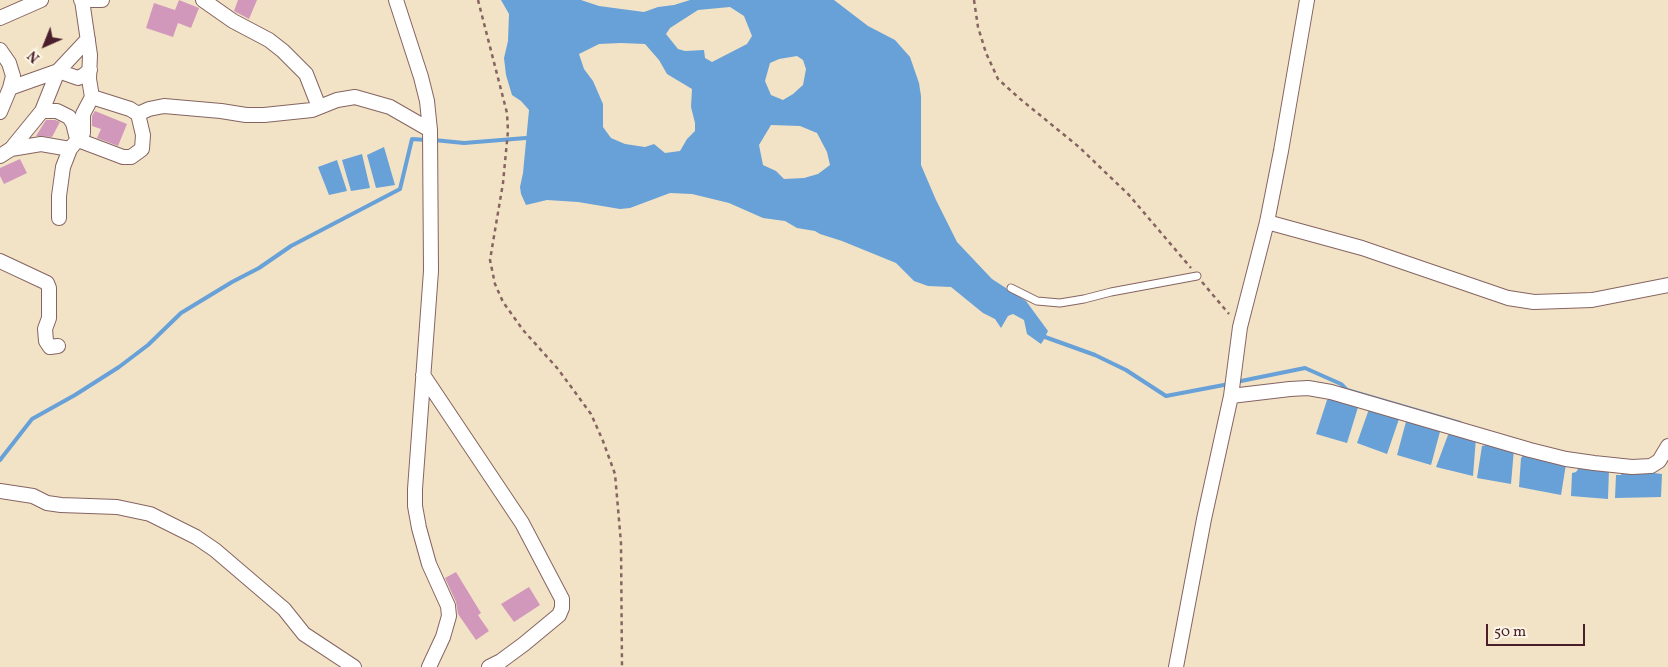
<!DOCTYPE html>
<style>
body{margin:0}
#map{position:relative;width:1668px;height:667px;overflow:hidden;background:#f3e3c6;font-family:Vollkorn,serif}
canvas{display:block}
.north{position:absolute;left:20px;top:20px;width:50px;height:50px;-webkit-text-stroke:4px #fcf5e5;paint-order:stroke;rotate:224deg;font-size:14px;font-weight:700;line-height:20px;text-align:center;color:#4a1f2b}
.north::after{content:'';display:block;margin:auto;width:18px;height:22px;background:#4a1f2b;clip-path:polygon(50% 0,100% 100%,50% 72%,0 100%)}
.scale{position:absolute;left:1486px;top:624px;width:99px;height:22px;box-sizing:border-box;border:2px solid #4a1f2b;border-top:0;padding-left:6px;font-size:15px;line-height:18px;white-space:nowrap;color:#4a1f2b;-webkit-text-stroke:4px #fcf5e5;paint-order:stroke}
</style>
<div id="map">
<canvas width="1668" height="667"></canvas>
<div class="north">N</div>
<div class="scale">50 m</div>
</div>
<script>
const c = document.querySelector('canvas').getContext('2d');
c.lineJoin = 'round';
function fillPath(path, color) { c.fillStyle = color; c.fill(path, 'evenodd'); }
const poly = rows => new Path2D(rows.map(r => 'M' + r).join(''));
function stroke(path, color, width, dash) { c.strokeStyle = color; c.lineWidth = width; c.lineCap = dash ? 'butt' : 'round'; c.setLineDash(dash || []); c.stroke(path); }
fillPath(poly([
 [501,0,581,0,599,6,644,12,658,7,674,5,690,0,834,0,868,26,895,40,910,57,919,83,921,96,921,165,936,200,957,242,992,279,1026,301,1048,331,1043,341,1041,344,1027,334,1024,320,1013,314,1008,316,1001,328,995,319,983,313,951,287,928,286,914,281,896,263,842,241,820,234,815,231,797,228,785,221,763,218,729,203,692,194,670,193,630,208,620,209,578,202,547,200,526,205,521,194,520,187,523,173,529,110,521,101,512,95,506,75,504,58,508,41,509,14],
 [730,7,744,16,752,36,747,44,712,62,705,58,704,50,685,51,678,49,666,34,670,28,698,10],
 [621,43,645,44,659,60,667,74,692,89,691,107,695,123,695,131,687,139,680,151,665,153,654,144,645,147,625,144,611,138,603,127,603,104,593,81,584,69,579,54,599,44],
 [797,56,803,60,806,69,803,85,793,94,783,100,771,95,765,81,770,63,779,59],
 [771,125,800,126,817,133,827,152,830,165,818,174,804,178,784,179,776,171,763,165,759,145],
 [384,147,395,185,376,188,367,155],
 [362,154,370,188,351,191,342,160],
 [337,160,347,191,329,195,318,167],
 [1331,397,1359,404,1347,443,1316,434,1327,400],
 [1369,409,1399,419,1387,454,1357,443],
 [1407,418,1441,428,1431,465,1397,455],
 [1455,431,1476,438,1473,476,1436,467,1448,435],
 [1491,444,1514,449,1511,484,1477,478,1482,446],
 [1525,453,1566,464,1561,495,1519,487,1521,458],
 [1582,464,1609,469,1608,499,1571,496,1572,473,1576,472],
 [1623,469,1662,474,1661,497,1615,498,1616,475,1621,475]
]), '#67a1d7');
stroke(poly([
 [434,140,464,143,526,138],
 [1045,337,1095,355,1126,370,1166,396,1229,384],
 [1236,382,1305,368,1341,384,1347,390,1460,423],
 [0,460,32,419,75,395,119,367,148,345,181,313,232,282,259,268,291,246,400,189,412,139,427,140]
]), '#67a1d7', 4);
fillPath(poly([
 [179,0,199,8,191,28,178,23,173,37,146,28,154,3,175,10],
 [238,0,257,0,249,19,234,11],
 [95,111,127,124,118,146,97,138,101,129,92,126,92,116],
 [46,120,55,120,60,122,52,137,36,136],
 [20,159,27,173,4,184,0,176,0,168],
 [456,572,481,613,478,615,489,631,476,640,458,614,456,602,445,578],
 [529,587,540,605,514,622,501,604]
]), '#d198bc');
const service = poly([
 [1011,288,1037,301,1060,303,1084,299,1111,292,1197,276]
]);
const minor = poly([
 [81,0,102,0],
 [203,0,233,21,269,40,283,51,306,74,319,107],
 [396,0,421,77,427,101,430,130,431,271,415,489,415,506,419,528,429,564,448,606,449,616,443,637,429,667],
 [0,18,41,0],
 [0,50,9,63,13,76,10,88,0,112],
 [10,88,58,71,78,78,84,75,90,70],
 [42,111,57,111,69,117,73,123,77,139],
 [138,114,149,109,164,106,221,111,246,115,264,115,312,110,337,100,355,97,390,107,430,130],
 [78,140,123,157,131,157,142,149,143,135,138,114,130,109,92,97],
 [11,149,41,144,70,149],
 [0,156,11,149,42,111,58,71,88,39],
 [59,218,59,196,63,167,70,149,83,133,83,114,92,97,89,79,90,55,82,0],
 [1267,222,1362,248,1508,298,1534,302,1592,300,1668,285],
 [0,261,47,283,49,288,49,318,45,329,46,341,50,347,58,346],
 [423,375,522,523,562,599,562,608,559,615,524,644,501,661,489,667],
 [1231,396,1290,389,1308,388,1331,392,1530,450,1566,459,1594,463,1632,467,1651,466,1659,461,1668,446],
 [0,491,33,496,47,503,61,505,117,507,150,514,196,537,215,550,284,609,304,634,354,667],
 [1176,667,1204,519,1231,396,1240,327,1267,222,1281,151,1307,0]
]);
stroke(service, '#856461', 9);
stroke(minor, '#856461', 16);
stroke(poly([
 [478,0,507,113,508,131,503,183,490,260,495,284,503,302,523,330,558,369,591,414,603,441,615,474,621,543,622,667],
 [974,0,978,27,986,53,998,79,1019,98,1079,147,1129,195,1191,268],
 [1202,282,1229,314]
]), '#856461', 2.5, [4, 4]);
stroke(service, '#fff', 7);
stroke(minor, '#fff', 14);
</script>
